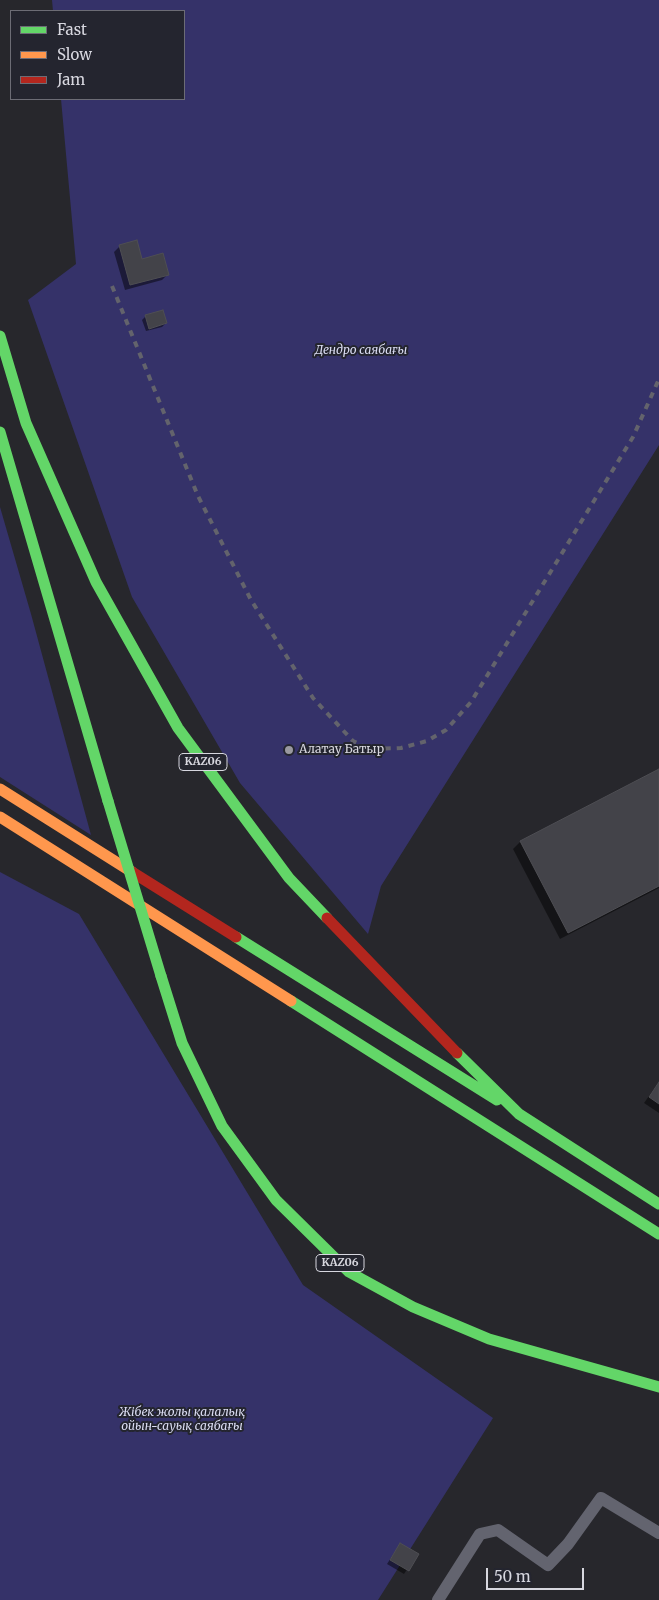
<!DOCTYPE html>
<meta charset="utf-8">
<style>
body{margin:0}
#map{position:relative;width:659px;height:1600px;overflow:hidden;background:#27272c;font-family:Merriweather,serif}
canvas{display:block}
.legend{position:absolute;left:10px;top:10px;width:175px;height:90px;box-sizing:border-box;background:#24252f;border:1px solid #6c6c75;margin:0;padding:6px 9px;list-style:none;font-size:15px;color:#d7d7df}
.legend li{display:flex;align-items:center;gap:10px;height:25px}
.legend b{width:25px;border:1px solid #6c6c75}
.scale{position:absolute;left:486px;top:1568px;width:98px;height:22px;box-sizing:border-box;border:2px solid #d7d7df;border-top:0;padding-left:6px;font-size:15px;line-height:18px;white-space:nowrap;color:#d7d7df;-webkit-text-stroke:4px #24252f;paint-order:stroke}
</style>
<div id="map">
<canvas width="659" height="1600"></canvas>
<ul class="legend">
<li><b style="height:6px;background:#63d668"></b>Fast</li>
<li><b style="height:6px;background:#ff974d"></b>Slow</li>
<li><b style="height:6px;background:#b3261e"></b>Jam</li>
</ul>
<div class="scale">50 m</div>
</div>
<script>
const c = document.querySelector('canvas').getContext('2d');
c.lineJoin = 'round';
function fillPath(path, color) { c.fillStyle = color; c.fill(path, 'evenodd'); }
const poly = rows => new Path2D(rows.map(r => 'M' + r).join(''));
function stroke(path, color, width, dash) { c.strokeStyle = color; c.lineWidth = width; c.lineCap = dash ? 'butt' : 'round'; c.setLineDash(dash || []); c.stroke(path); }
function label(font, color, halo, rows, align = 'center') {
  c.font = font + ' Merriweather,serif'; c.lineWidth = 4; c.setLineDash([]); c.textBaseline = 'middle'; c.strokeStyle = halo; c.fillStyle = color; for (const [text, x, y, turn = 0] of rows) {
    c.save(); c.translate(x, y); c.rotate((+turn || 0) * Math.PI / 180); c.textAlign = isNaN(turn) ? turn : align; if (halo) c.strokeText(text, 0, 0); c.fillText(text, 0, 0); c.restore();
  }
}
fillPath(poly([
 [52,0,659,0,659,445,381,886,368,934,240,783,132,597,28,300,76,264,61,99,184,99,184,11,53,11],
 [0,507,31,614,91,835,0,777],
 [0,872,79,914,303,1285,493,1418,378,1600,0,1600]
]), '#353269');
fillPath(poly([
 [120,246,141,261,167,275,162,280,125,290,114,252],
 [146,316,166,323,162,327,146,331,142,320],
 [659,770,659,888,560,939,513,849,520,842],
 [659,1082,659,1113,644,1103],
 [400,1544,417,1554,404,1574,387,1564]
]), '#0007');
const building = poly([
 [137,240,142,259,163,253,169,275,130,285,119,245,137,240],
 [163,310,167,323,149,329,145,315,163,310],
 [659,769,659,886,568,933,520,841,659,769],
 [659,1082,659,1104,649,1097,659,1082],
 [400,1543,419,1554,409,1571,390,1560,400,1543]
]);
fillPath(building, '#434349');
stroke(building, '#4e4e53', 1);
stroke(poly([
 [438,1600,480,1534,498,1530,548,1565,568,1544,601,1498,659,1533]
]), '#63646f', 12);
stroke(poly([
 [0,336,26,423,96,582,178,728,289,878,327,918],
 [0,432,108,801],
 [236,937,497,1100],
 [161,976,182,1043,222,1126,276,1200,349,1272,413,1307,489,1339,659,1387],
 [291,1001,659,1234],
 [457,1053,519,1114,659,1204]
]), '#63d668', 11);
stroke(poly([
 [0,789,132,872],
 [0,817,291,1001]
]), '#ff974d', 11);
stroke(poly([
 [132,872,236,937],
 [327,918,457,1053]
]), '#b3261e', 11);
stroke(poly([
 [112,286,198,496,251,600,313,698,353,741,369,749,401,748,427,741,446,730,471,702,633,437,659,379]
]), '#63636c', 4, [6, 6]);
stroke(poly([
 [108,801,161,976]
]), '#63d668', 11);
for (const [x, y, r, color] of [
 [289,750,5,"#9999a0"]
]) { const dot = new Path2D(); dot.arc(x, y, r, 0, 2 * Math.PI); c.fillStyle = color; c.fill(dot); stroke(dot, '#24252f', 2); }
for (const [x, y, w] of [
 [203,762,48],
 [340,1263,48]
]) { const box = new Path2D(); box.roundRect(x - w / 2, y - 8.5, w, 17, 4); c.fillStyle = '#24252f'; c.fill(box); stroke(box, '#d7d7df', 1); }
label('bold 11px', '#d7d7df', null, [
 ["KАZ06",203,762],
 ["KАZ06",340,1263]
]);
label('italic 12px', '#dbddf3', '#24252f', [
 ["Дендро саябағы",361,351],
 ["Жібек жолы қалалық",182,1413],
 ["ойын-сауық саябағы",182,1427]
]);
label('12px', '#d7d7df', '#24252f', [
 ["Алатау Батыр",299,750]
], 'left');
</script>
